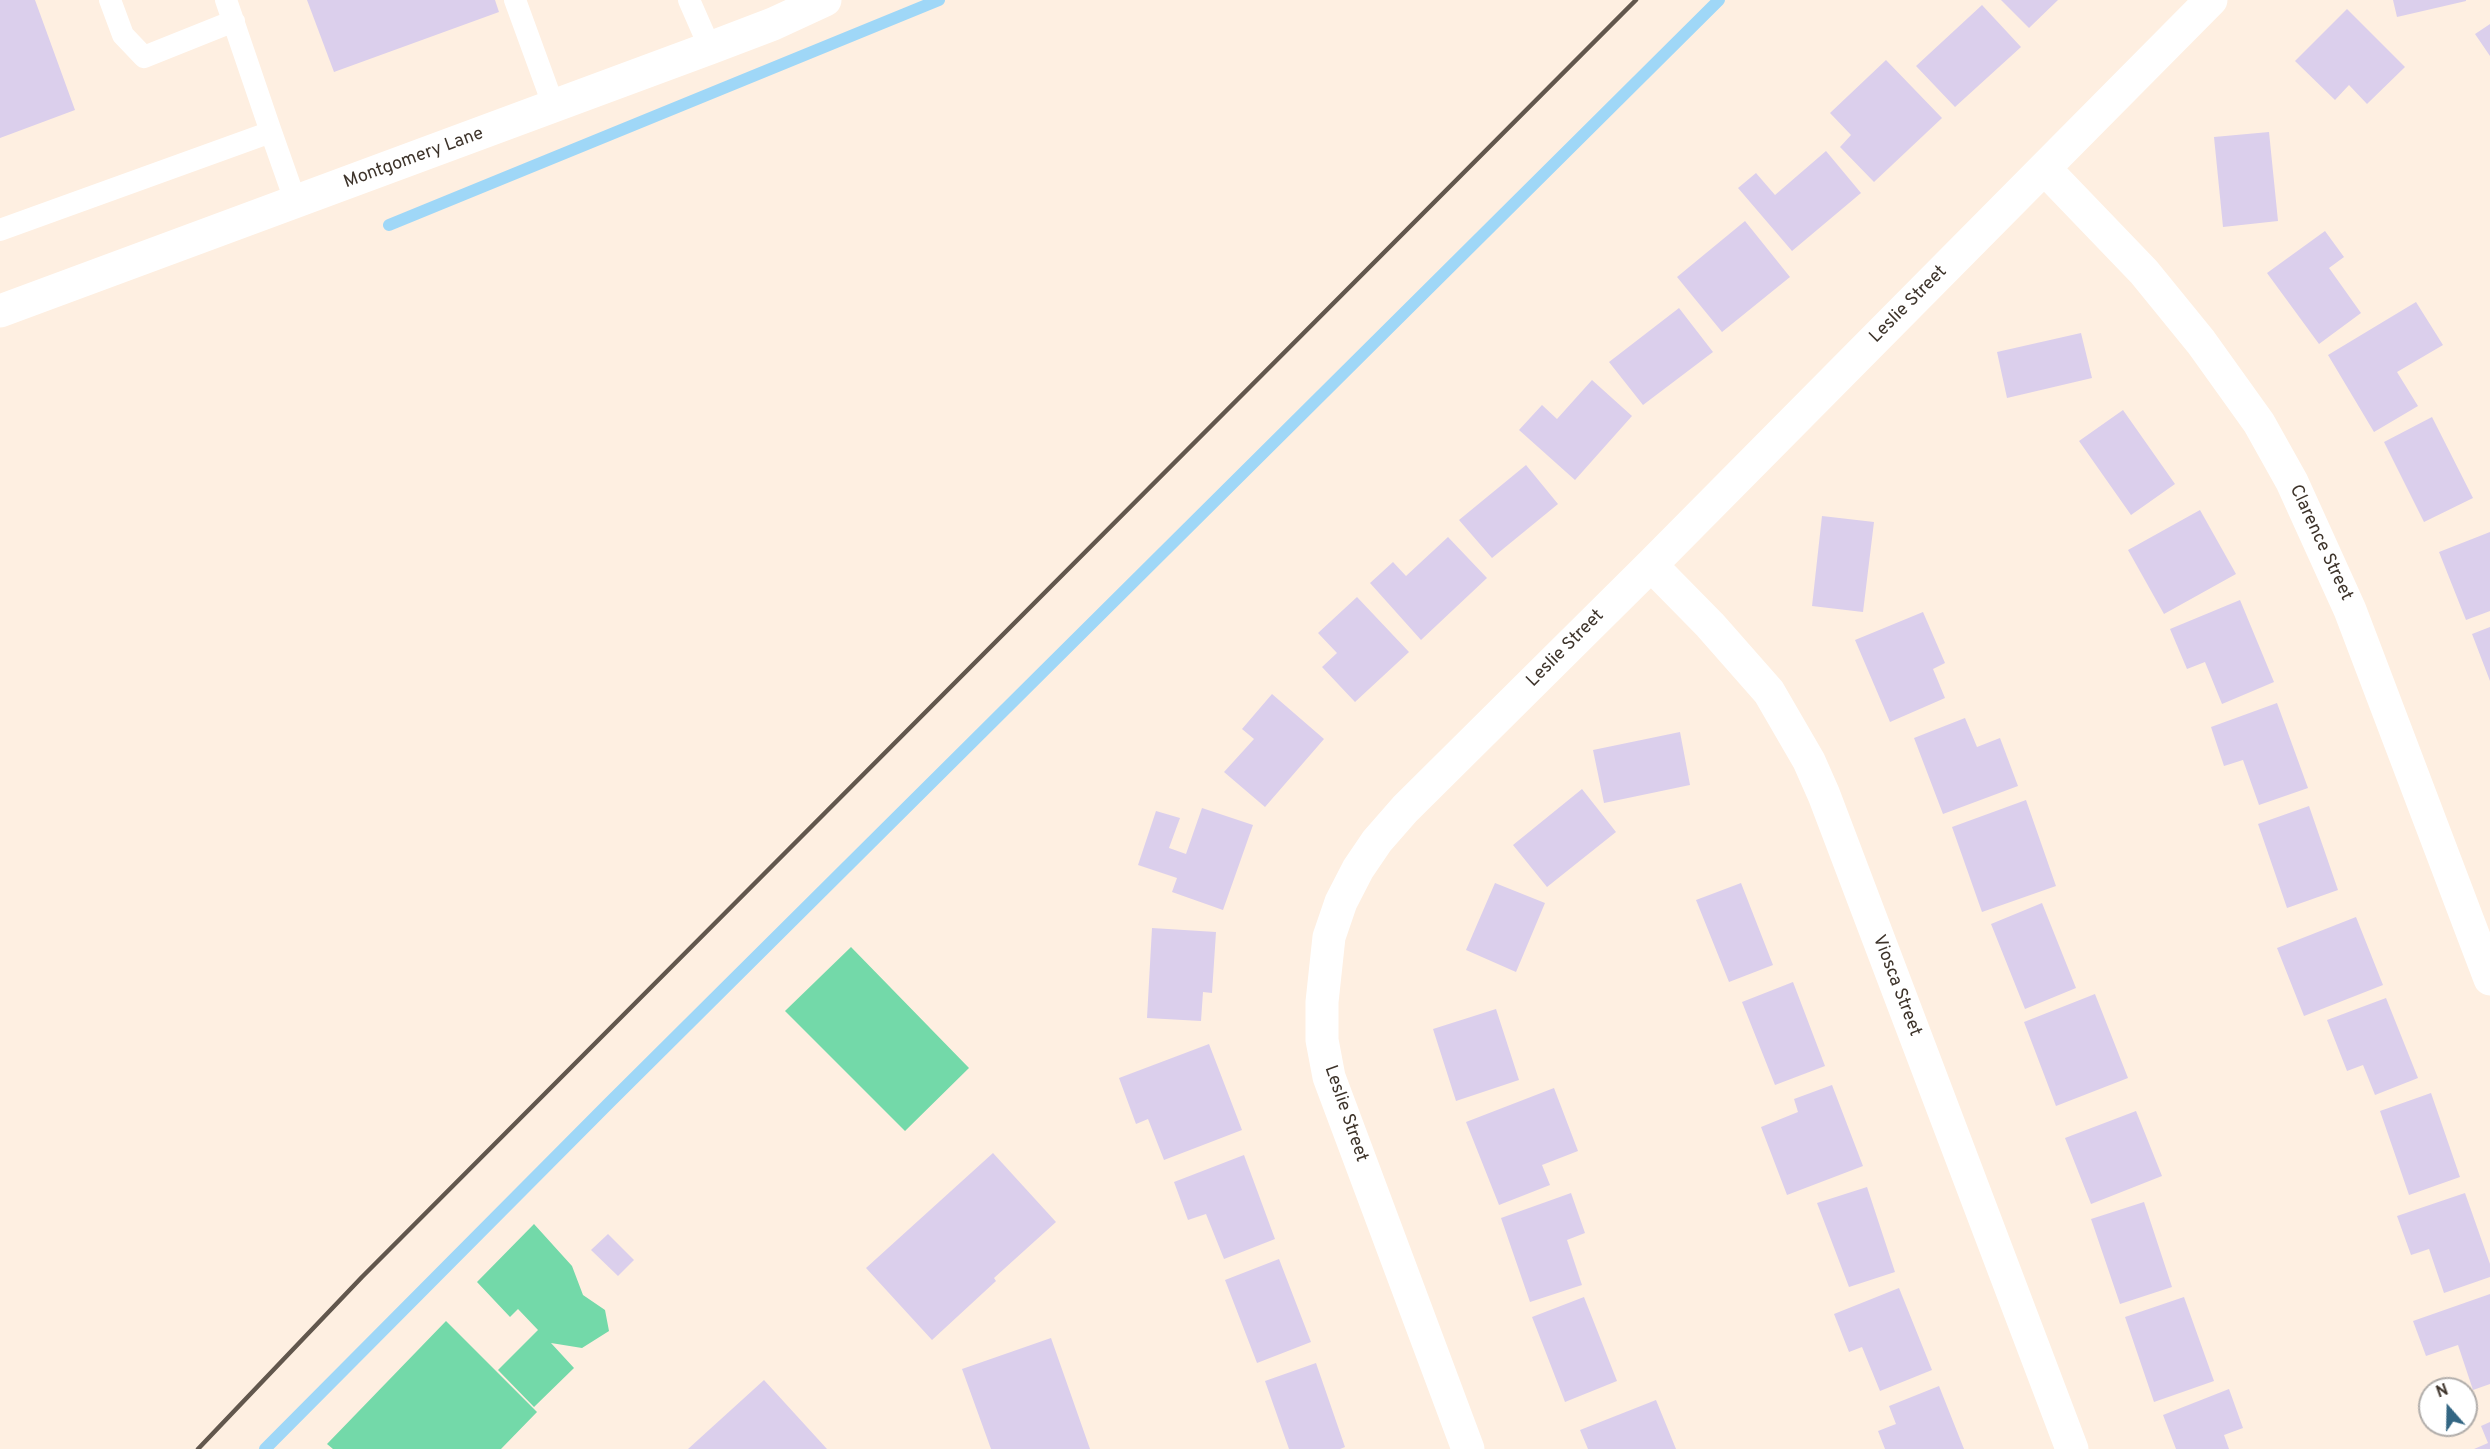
<!DOCTYPE html>
<style>
body{margin:0}
#map{position:relative;width:2490px;height:1449px;overflow:hidden;background:#feefe1;font-family:Overpass,sans-serif}
canvas{display:block}
.north{position:absolute;left:2418px;top:1377px;width:60px;height:60px;box-sizing:border-box;background:#fff;border:2px solid #b1adaa;border-radius:50%;rotate:340deg;font-size:16px;font-weight:700;line-height:24px;text-align:center;color:#3d332a}
.north::after{content:'';display:block;margin:auto;width:21px;height:27px;background:#336683;clip-path:polygon(50% 0,100% 100%,50% 72%,0 100%)}
</style>
<div id="map">
<canvas width="2490" height="1449"></canvas>
<div class="north">N</div>
</div>
<script>
const c = document.querySelector('canvas').getContext('2d');
c.lineJoin = 'round';
function fillPath(path, color) { c.fillStyle = color; c.fill(path, 'evenodd'); }
const poly = rows => new Path2D(rows.map(r => 'M' + r).join(''));
function stroke(path, color, width, dash) { c.strokeStyle = color; c.lineWidth = width; c.lineCap = dash ? 'butt' : 'round'; c.setLineDash(dash || []); c.stroke(path); }
function label(font, color, halo, rows, align = 'center') {
  c.font = font + ' Overpass,sans-serif'; c.lineWidth = 6; c.setLineDash([]); c.textBaseline = 'middle'; c.strokeStyle = halo; c.fillStyle = color; for (const [text, x, y, turn = 0] of rows) {
    c.save(); c.translate(x, y); c.rotate((+turn || 0) * Math.PI / 180); c.textAlign = isNaN(turn) ? turn : align; if (halo) c.strokeText(text, 0, 0); c.fillText(text, 0, 0); c.restore();
  }
}
fillPath(poly([
 [851,947,969,1068,905,1131,785,1011],
 [534,1224,572,1266,583,1295,605,1310,609,1331,582,1348,551,1343,574,1368,534,1407,498,1370,538,1330,518,1309,510,1317,477,1282],
 [446,1321,537,1412,501,1449,333,1449,327,1444]
]), '#73d9a9');
stroke(poly([
 [389,225,939,0],
 [265,1449,608,1104,1719,0]
]), '#9fd7f7', 12);
fillPath(poly([
 [0,0,35,0,75,110,0,138],
 [307,0,495,0,499,12,334,72],
 [2001,0,2058,0,2029,28],
 [2393,0,2466,0,2466,1,2397,17],
 [1982,5,2021,47,1955,107,1916,66],
 [2347,9,2405,67,2367,104,2349,85,2335,100,2295,61],
 [2490,24,2490,56,2475,34],
 [1886,60,1942,118,1874,182,1840,147,1851,135,1830,113],
 [2269,132,2278,221,2223,227,2214,137],
 [1826,151,1861,193,1792,251,1738,188,1756,173,1775,195],
 [1745,221,1790,277,1722,332,1677,277],
 [2325,231,2344,257,2329,268,2361,313,2319,344,2267,273],
 [2416,302,2443,345,2397,372,2418,406,2374,432,2328,355],
 [1679,308,1713,352,1643,405,1609,362],
 [2081,333,2092,378,2007,398,1997,352],
 [1592,380,1632,416,1575,480,1519,430,1542,405,1557,419],
 [2123,410,2175,484,2131,515,2079,441],
 [2432,417,2473,498,2424,522,2384,442],
 [1526,465,1558,504,1492,558,1459,520],
 [2200,510,2236,574,2164,614,2128,550],
 [1822,516,1874,522,1863,612,1812,606],
 [2490,532,2490,611,2466,620,2439,552],
 [1448,537,1487,578,1421,640,1370,583,1393,562,1406,576],
 [1357,597,1409,652,1355,702,1322,667,1337,653,1318,633],
 [2240,600,2274,682,2222,704,2205,662,2187,669,2170,629],
 [1923,612,1945,663,1933,669,1945,698,1890,722,1855,640],
 [2490,627,2490,681,2472,634],
 [1272,694,1324,739,1265,807,1224,772,1254,739,1242,729],
 [2277,703,2308,788,2259,805,2243,760,2224,766,2211,727],
 [1965,718,1977,747,2000,738,2018,786,1943,814,1914,738],
 [1680,732,1690,785,1604,803,1593,750],
 [1582,789,1616,832,1547,887,1513,845],
 [2026,800,2056,886,1982,912,1952,827],
 [2309,806,2338,890,2287,908,2258,824],
 [1202,808,1253,825,1223,910,1172,892,1177,878,1138,865,1156,811,1180,818,1169,848,1186,854],
 [1495,883,1545,903,1516,972,1466,950],
 [1741,883,1773,965,1729,982,1696,900],
 [2042,903,2076,988,2025,1009,1991,924],
 [2356,917,2383,985,2304,1016,2277,948],
 [1152,928,1216,932,1212,993,1203,992,1201,1021,1147,1018],
 [1793,982,1825,1066,1775,1085,1742,1002],
 [2095,994,2128,1078,2056,1106,2024,1022],
 [2386,998,2418,1078,2375,1095,2363,1065,2347,1071,2327,1020],
 [1496,1009,1519,1080,1456,1101,1433,1029],
 [1209,1044,1242,1130,1164,1160,1148,1119,1136,1124,1119,1078],
 [1832,1085,1863,1166,1787,1195,1761,1127,1798,1112,1794,1099],
 [1554,1088,1578,1151,1542,1165,1550,1185,1499,1205,1466,1122],
 [2431,1093,2460,1177,2409,1195,2380,1111],
 [2136,1111,2162,1176,2091,1204,2065,1138],
 [993,1153,1056,1222,994,1278,996,1281,932,1340,866,1268],
 [1244,1155,1275,1239,1224,1259,1206,1214,1188,1220,1174,1182],
 [1867,1187,1895,1272,1849,1287,1817,1203],
 [1571,1193,1585,1233,1567,1240,1582,1285,1530,1302,1501,1218],
 [2465,1193,2490,1264,2490,1277,2444,1293,2429,1249,2411,1255,2397,1216],
 [2144,1202,2172,1287,2120,1304,2091,1219],
 [608,1234,634,1260,618,1276,591,1250],
 [1279,1259,1311,1342,1257,1363,1225,1280],
 [1899,1288,1932,1370,1880,1391,1862,1347,1849,1352,1834,1314],
 [2490,1294,2490,1384,2473,1390,2458,1345,2426,1356,2413,1321],
 [1584,1297,1617,1381,1565,1402,1532,1317],
 [2184,1297,2214,1381,2154,1402,2125,1317],
 [1051,1338,1090,1449,991,1449,962,1369],
 [1316,1363,1345,1447,1340,1449,1289,1449,1265,1381],
 [764,1380,827,1449,688,1449],
 [1939,1386,1964,1449,1885,1449,1878,1431,1896,1424,1889,1406],
 [2229,1389,2243,1428,2224,1435,2229,1449,2176,1449,2163,1415],
 [1656,1400,1676,1449,1588,1449,1580,1430],
 [2490,1422,2490,1449,2474,1449,2488,1443,2481,1426]
]), '#dbcfec');
stroke(poly([
 [110,0,123,35,144,57,234,21],
 [226,0,271,132],
 [515,0,554,107],
 [689,0,710,48],
 [0,230,271,132,296,203]
]), '#fff', 22);
stroke(poly([
 [2045,169,2144,272,2201,342,2259,423,2292,482,2350,610,2490,979],
 [0,311,710,48,773,24,825,0],
 [1651,565,1710,625,1769,692,1809,761,1824,795,2072,1449],
 [1468,1449,1329,1077,1322,1040,1322,1002,1329,937,1341,902,1358,869,1377,841,1405,809,1651,565,2211,0]
]), '#fff', 33);
stroke(poly([
 [198,1449,362,1277,1636,0]
]), '#62574d', 4.5);
label('18px', '#3d332a', '#fff', [
 ["Montgomery Lane",414,159,-20],
 ["Leslie Street",1909,305,-45],
 ["Clarence Street",2320,543,65],
 ["Leslie Street",1566,649,-45],
 ["Viosca Street",1896,986,69],
 ["Leslie Street",1345,1114,71]
]);
</script>
